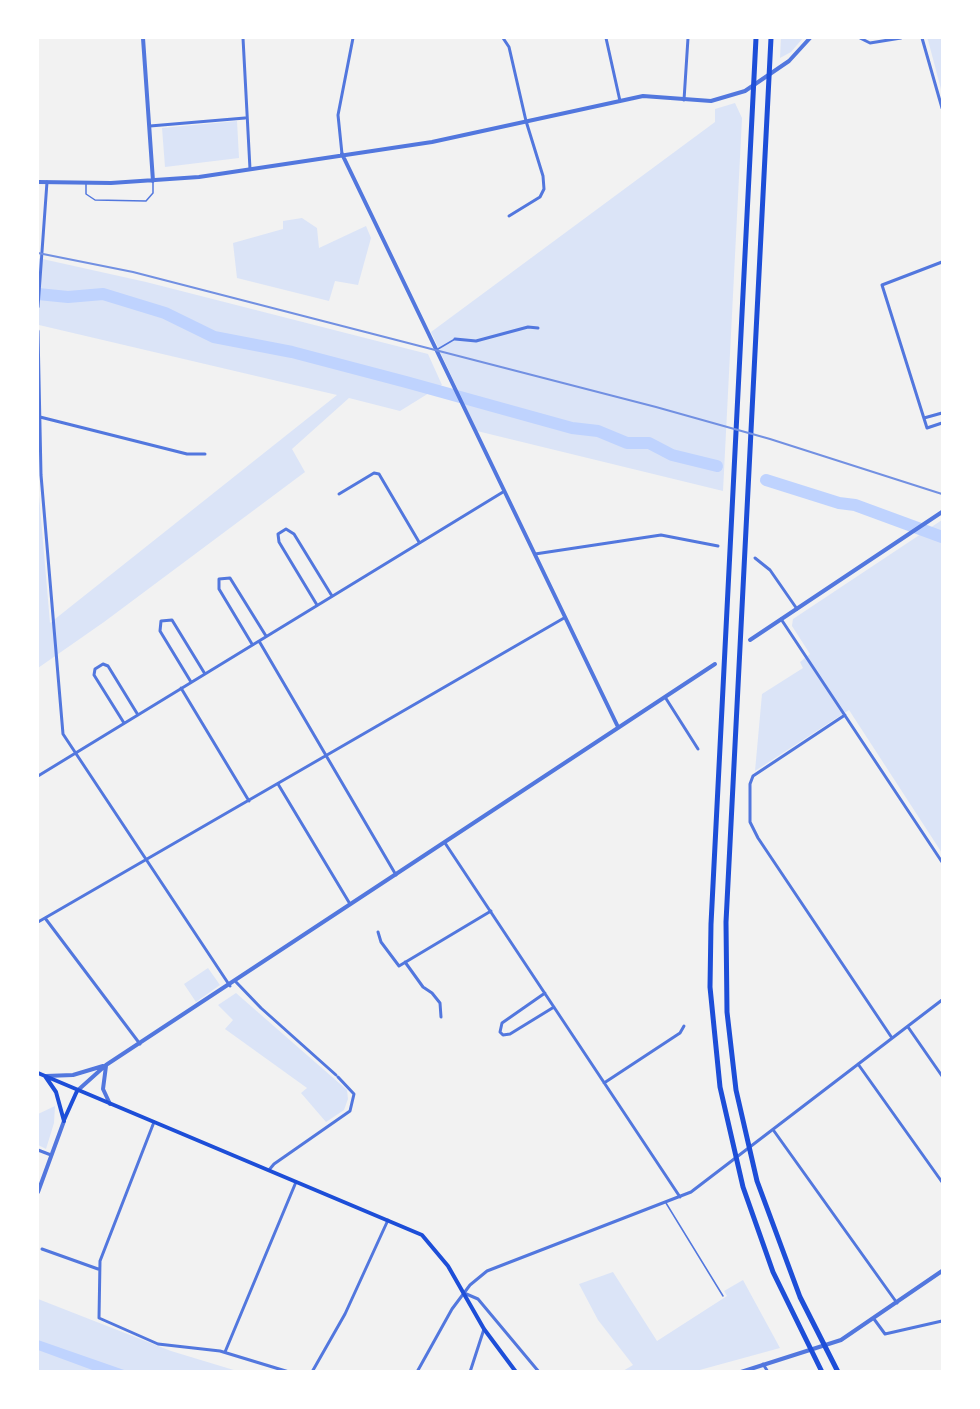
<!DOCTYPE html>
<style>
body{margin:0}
#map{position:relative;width:980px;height:1409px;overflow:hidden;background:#f2f2f2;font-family:Bitter,serif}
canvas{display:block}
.frame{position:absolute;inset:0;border:39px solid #fff;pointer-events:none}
</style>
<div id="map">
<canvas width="980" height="1409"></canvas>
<div class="frame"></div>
</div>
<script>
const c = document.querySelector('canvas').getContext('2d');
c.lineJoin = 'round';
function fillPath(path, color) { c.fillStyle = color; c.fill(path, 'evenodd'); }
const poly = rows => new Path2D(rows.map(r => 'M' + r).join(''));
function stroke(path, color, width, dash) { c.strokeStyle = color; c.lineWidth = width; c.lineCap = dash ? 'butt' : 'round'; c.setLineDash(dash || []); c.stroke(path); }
fillPath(poly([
 [781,38,803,38,791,52,780,58],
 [927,38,942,38,942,93,928,40],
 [735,103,742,118,723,491,477,431,431,332,715,122,715,109],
 [237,121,239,158,165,167,162,128],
 [302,218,317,228,319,248,366,226,371,238,358,285,335,281,329,301,237,278,233,243,283,229,283,221],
 [38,258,146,282,428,354,442,385,400,411,349,398,292,449,305,472,104,622,38,668,38,484,50,623,337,395,39,325],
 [942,520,942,531,935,539,942,542,942,853,849,710,755,771,762,694,803,668,800,662,810,654,792,626,793,619],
 [208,968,220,985,196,1002,184,984],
 [236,993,347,1090,348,1099,344,1110,326,1122,301,1093,307,1088,225,1029,233,1020,218,1005],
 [55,1106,54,1123,46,1149,38,1145,38,1114],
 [613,1272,657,1341,727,1296,724,1291,743,1280,780,1348,696,1371,623,1371,633,1365,598,1320,579,1284],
 [38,1299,171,1351,237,1371,38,1371]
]), '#dbe4f7');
fillPath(poly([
 [38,1340,127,1371,95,1371,38,1350]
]), '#bfd3fe');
stroke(poly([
 [38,294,68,297,103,294,165,313,214,337,292,352,406,382,572,428,598,431,627,443,649,443,672,455,717,466],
 [766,480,839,503,855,505,942,537]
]), '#bfd3fe', 12);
stroke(poly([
 [86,184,86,194,95,200,146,201,153,193,153,182],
 [438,349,455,339],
 [666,1203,723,1296]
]), '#5277de', 1.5);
stroke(poly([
 [243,38,250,169],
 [503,38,509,47,526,121,543,176,544,189,540,197,509,216],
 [606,38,620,101],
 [860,38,870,43,901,38],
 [922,38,942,108],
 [684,100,688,38],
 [150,126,245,118],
 [342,154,338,115,353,38],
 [942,262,882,285,927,428,942,423],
 [38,307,47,182],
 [38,331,41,475,63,734,230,986],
 [455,339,476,341,528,327,538,328],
 [40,417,187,454,205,454],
 [924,418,942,413],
 [339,494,374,473,379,474,419,542],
 [535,554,661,535,718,546],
 [755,558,770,570,797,609],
 [317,605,279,542,278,534,286,529,294,534,332,596],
 [781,619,942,862],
 [259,641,396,875],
 [252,644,219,589,219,579,230,578,266,636],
 [191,682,160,631,161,621,172,620,205,674],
 [181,688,249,801],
 [665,697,698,749],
 [845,715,753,776,750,784,750,822,758,838,892,1038],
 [124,723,94,675,95,669,103,664,108,666,138,715],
 [38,776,503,492],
 [278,784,350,904],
 [445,843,680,1197],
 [45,918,140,1044],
 [38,922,564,618],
 [378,932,381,942,399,966,491,911],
 [405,962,423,987,432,993,440,1003,441,1017],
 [236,982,261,1008,336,1075],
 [545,993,502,1023,500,1032,503,1035,510,1034,554,1007],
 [908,1027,942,1076],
 [858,1064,942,1182],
 [604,1083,680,1033,684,1026],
 [154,1122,100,1261,99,1318,158,1344,220,1351,289,1372],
 [774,1131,897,1303],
 [38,1150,51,1155],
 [269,1170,274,1164,350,1111,354,1094,338,1077],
 [42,1249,98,1269],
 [464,1293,478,1299,539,1372],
 [874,1319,885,1334,942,1321],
 [225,1352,296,1182],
 [763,1364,768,1372],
 [312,1372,345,1314,388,1220],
 [417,1372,452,1309,470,1285,487,1271,691,1192,942,1000],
 [470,1372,484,1329]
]), '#5277de', 3);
stroke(poly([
 [143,38,153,181],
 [342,154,618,727],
 [38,182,111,183,199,177,432,142,643,96,711,101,745,91,789,61,810,38],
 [750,640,942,512],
 [106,1066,103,1089,110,1104],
 [46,1076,73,1075,103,1066],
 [77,1091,106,1065,715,664],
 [38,1192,64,1121],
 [741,1372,841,1340,942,1271]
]), '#5277de', 4);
stroke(poly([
 [38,1073,422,1235,448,1266,484,1329,516,1372],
 [45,1076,56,1092,64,1121],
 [64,1120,77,1091]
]), '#1d4ed8', 4);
stroke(poly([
 [756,38,711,924,710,987,720,1087,743,1187,773,1272,822,1372],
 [771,38,726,922,727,1012,736,1090,757,1181,800,1297,838,1372]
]), '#1d4ed8', 5);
stroke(poly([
 [38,253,133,272,656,407,770,439,942,494]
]), '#7290e2', 2);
</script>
